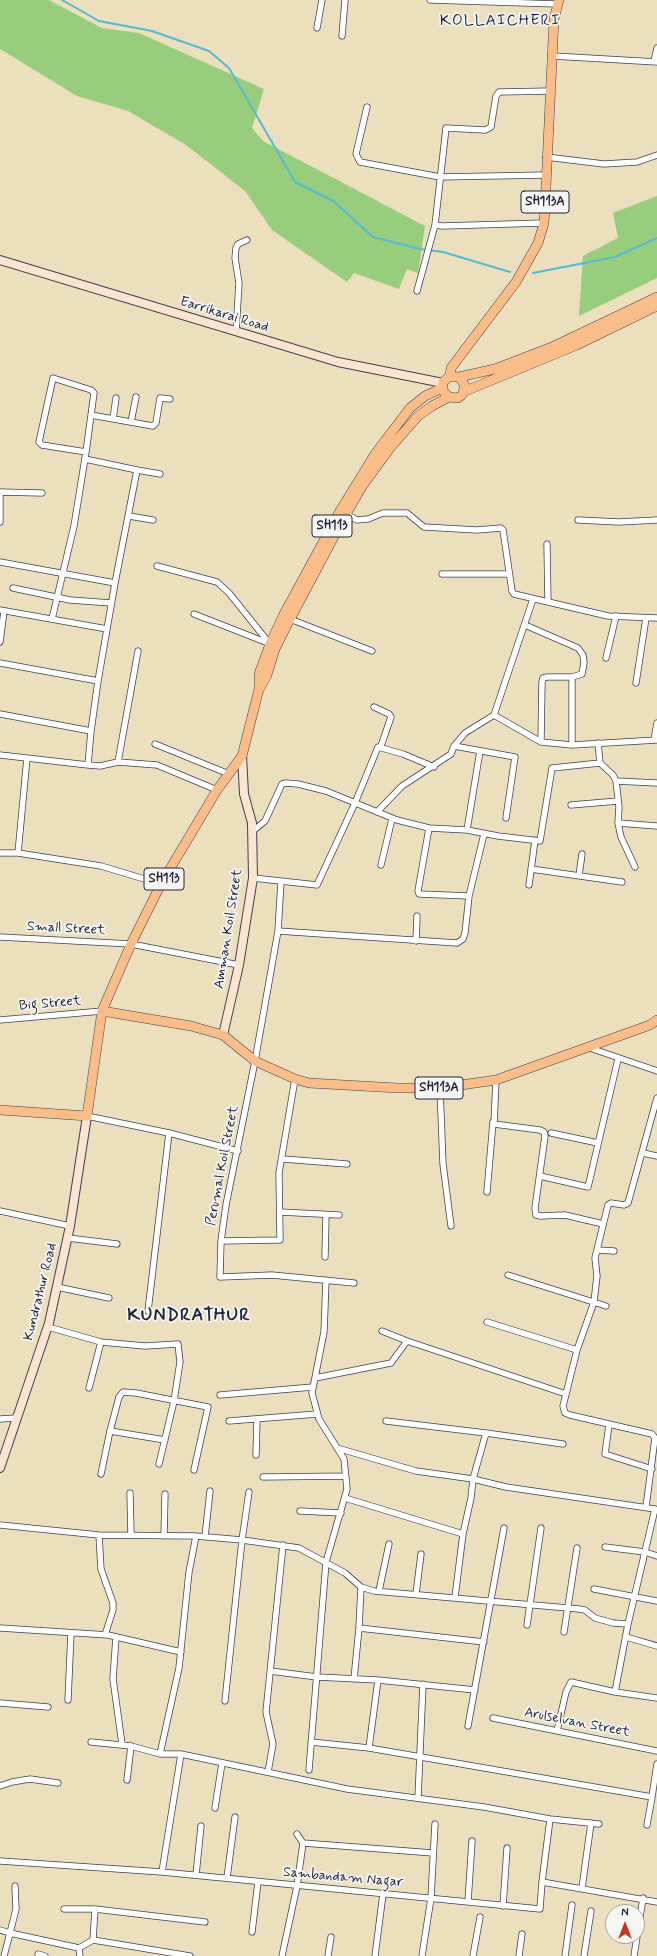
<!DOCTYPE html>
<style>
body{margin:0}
#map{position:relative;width:657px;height:1956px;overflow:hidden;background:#ecdfbd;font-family:Mynerve,sans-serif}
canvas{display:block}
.north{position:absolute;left:605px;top:1904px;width:40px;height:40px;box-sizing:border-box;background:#f6f6f2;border:1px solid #a1a1a9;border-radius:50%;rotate:0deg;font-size:11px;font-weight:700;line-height:16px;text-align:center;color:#22223b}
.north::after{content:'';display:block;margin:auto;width:14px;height:18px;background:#c8321e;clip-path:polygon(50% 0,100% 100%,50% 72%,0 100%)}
</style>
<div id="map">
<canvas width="657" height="1956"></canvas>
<div class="north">N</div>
</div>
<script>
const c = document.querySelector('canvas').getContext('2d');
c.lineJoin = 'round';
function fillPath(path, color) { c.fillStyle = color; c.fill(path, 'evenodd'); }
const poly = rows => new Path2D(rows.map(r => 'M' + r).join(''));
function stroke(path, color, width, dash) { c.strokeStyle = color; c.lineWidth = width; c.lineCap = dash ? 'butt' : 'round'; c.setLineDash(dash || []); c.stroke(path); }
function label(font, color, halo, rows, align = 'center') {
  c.font = font + ' Mynerve,sans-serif'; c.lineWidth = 3.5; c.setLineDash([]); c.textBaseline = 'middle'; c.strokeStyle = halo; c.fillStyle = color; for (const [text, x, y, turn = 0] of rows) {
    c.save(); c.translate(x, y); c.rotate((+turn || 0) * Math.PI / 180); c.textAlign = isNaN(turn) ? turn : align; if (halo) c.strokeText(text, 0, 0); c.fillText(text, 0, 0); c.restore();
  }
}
fillPath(poly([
 [0,0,49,0,102,28,139,33,264,89,252,128,263,141,425,226,418,273,407,269,399,289,354,273,347,282,272,230,245,191,186,145,128,111,77,96,0,49],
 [657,196,657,278,579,316,583,256,618,238,613,213]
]), '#99cd7e');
stroke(poly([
 [62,0,99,21,152,31,209,51,229,68,295,182,333,201,373,237,420,249,443,252,510,272],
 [533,273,615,257,657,238]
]), '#53bad1', 2);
const street = poly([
 [430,0,557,4],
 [317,28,322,0],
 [342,36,345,0],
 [553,56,657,62],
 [654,61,657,48],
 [367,107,356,154,360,162,440,177,546,175],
 [546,157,604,164,637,162,657,155],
 [544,223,442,226,435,225,446,128,485,130,491,127,496,96,499,92,550,91],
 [417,291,435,225],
 [236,332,239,283,235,258,236,248,238,244,247,240],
 [91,415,153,426,156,423,160,398,170,399],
 [113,419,116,398],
 [131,422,136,397],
 [85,459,137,470,115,583,98,681,91,731,88,765],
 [137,470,160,474],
 [0,492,42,493],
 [344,513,357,520,368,519,383,513,407,513,424,527,477,530,501,528,503,530,512,591,514,594,608,616,657,618],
 [129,516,153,520],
 [578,520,619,522,657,520],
 [0,522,0,492],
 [547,544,548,602],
 [0,562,115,583],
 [157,566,217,582,229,593,270,644],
 [442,574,509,574],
 [13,588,70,600,111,603],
 [0,610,107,629],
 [194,614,268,643],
 [52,619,74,526,86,452,94,393,91,390,53,378,39,442,42,445,86,452],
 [290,619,372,651],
 [525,625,578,648,583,655,584,663,582,674,572,677,547,677,543,678,542,682,541,742],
 [0,642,4,611],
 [606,658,616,616],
 [0,663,98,681],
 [572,677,572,745],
 [636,683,646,618],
 [374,707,389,714,391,717,381,746],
 [0,714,91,731],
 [494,715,541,742,572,745,657,740],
 [654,740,657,723],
 [598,743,600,763,613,775,616,781,619,807,618,823,621,837,635,867],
 [155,744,229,774],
 [454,746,515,757,506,818],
 [0,755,88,765,100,766,118,762,157,765,217,790],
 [118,762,138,651],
 [616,781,657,783],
 [571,805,618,801],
 [377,812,402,786,451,754,454,746,465,733,494,715,533,599],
 [618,823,657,826],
 [429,828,418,891,419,894,469,896],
 [467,830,480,751],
 [253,831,265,821,282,784,286,783,298,784,326,791,397,820,429,828,467,830,498,836,540,841,552,768,600,763],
 [0,853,18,853,101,866,161,884],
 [18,853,27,758],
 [381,865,392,819],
 [531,869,622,882],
 [579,876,582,854],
 [253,878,317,885,355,803,378,747,403,754,434,767],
 [281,882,278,931,255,1061,226,1205,221,1241,220,1277,272,1275,354,1283],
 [529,885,535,840],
 [278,931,457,943,463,939,465,933,469,896,484,834],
 [0,937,131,944,239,965],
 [416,941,417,916],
 [0,1020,102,1011],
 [587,1047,657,1071],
 [496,1080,494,1124,540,1130,544,1132,545,1136,535,1208,536,1215,540,1216,565,1215,603,1224],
 [440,1088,443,1164,451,1226],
 [87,1116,169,1133,238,1151],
 [551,1133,598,1143],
 [643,1153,657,1156],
 [283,1159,347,1164],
 [540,1176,588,1187,618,1059],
 [487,1192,493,1122],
 [0,1211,70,1226],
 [280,1212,339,1215],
 [68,1238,117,1244],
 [221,1241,280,1240,279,1173,295,1079],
 [597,1250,614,1251],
 [325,1257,326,1215],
 [508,1275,606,1306],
 [57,1287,109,1298],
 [148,1311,169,1133],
 [487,1322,577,1350],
 [48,1327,101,1342,145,1346,178,1344,180,1362,174,1401,159,1464],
 [382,1331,407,1341],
 [315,1378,391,1363,407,1341,566,1394],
 [89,1388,101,1342],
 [220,1395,313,1387],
 [0,1419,17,1418],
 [229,1421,317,1414],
 [386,1421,486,1433,473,1479,471,1498,463,1534,455,1597],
 [609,1425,605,1454,652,1469],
 [486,1433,563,1444],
 [165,1440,110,1431,119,1397,123,1392,136,1393,208,1407,194,1470],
 [256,1455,257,1420],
 [101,1474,110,1431],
 [263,1477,345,1476],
 [130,1493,131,1535],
 [345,1498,463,1534],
 [646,1507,655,1438,652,1434,570,1415,565,1413,563,1406,577,1350,594,1302,597,1276,595,1258,608,1205,611,1203,624,1205,628,1203,657,1098],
 [300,1511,341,1513],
 [0,1525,99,1535,196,1536,242,1540,299,1548,345,1573,361,1587,374,1591,579,1609,585,1610,595,1618,613,1623,628,1624,655,1509,506,1487,473,1479,416,1471,337,1448],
 [99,1535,101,1569,113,1603,113,1610,105,1635],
 [164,1536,165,1494],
 [205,1537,210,1491],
 [605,1547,645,1552,657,1556],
 [594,1589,657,1601],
 [379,1591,389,1544],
 [416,1594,421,1554],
 [527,1625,541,1528],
 [0,1628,108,1635,181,1652],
 [359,1628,484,1642],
 [564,1632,577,1548],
 [116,1637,113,1679,122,1744],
 [626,1637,657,1646],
 [270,1671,317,1677,378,1680,475,1690],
 [354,1679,359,1628,361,1587],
 [615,1692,628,1624],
 [68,1700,71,1633],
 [225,1701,242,1540,249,1492],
 [0,1703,48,1707],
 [493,1718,657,1751],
 [468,1726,504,1528],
 [557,1731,566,1692,571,1682,615,1692,657,1698],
 [91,1742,131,1746,160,1754,181,1754,347,1789,484,1807,550,1819,599,1824],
 [311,1742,369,1748,652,1797,657,1764],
 [369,1748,378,1680],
 [160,1754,179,1668,189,1572,196,1536],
 [309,1770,326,1562,347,1489,344,1459,319,1419,312,1393,324,1332,326,1280],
 [268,1772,273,1744,266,1712,283,1545],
 [127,1780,131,1746],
 [0,1786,12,1782,30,1779,58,1783],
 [418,1798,423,1684],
 [215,1808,222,1763],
 [647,1825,652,1797],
 [303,1843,433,1853],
 [0,1861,162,1872,540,1909,542,1882,657,1902],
 [162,1872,181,1754],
 [196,1875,201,1826],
 [227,1878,235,1817],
 [542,1882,550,1819],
 [582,1888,591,1823],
 [468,1902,472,1841],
 [503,1906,507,1848],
 [64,1909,95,1909,205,1922],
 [0,1930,10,1933,16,1909,15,1886],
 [252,1932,258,1882],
 [93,1940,95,1909],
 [38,1954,45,1956],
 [4,1956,10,1933,79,1948],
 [80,1956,79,1948,93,1940,190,1956],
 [282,1956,297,1886,303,1843,297,1834],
 [328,1956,331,1937],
 [375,1956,383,1894],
 [422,1956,431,1898,435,1824],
 [473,1956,480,1917],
 [519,1956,522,1934],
 [565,1956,572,1905],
 [584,1956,591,1911],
 [634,1956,643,1898]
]);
const secondary = poly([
 [0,260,338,362,443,383],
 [223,1035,239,965,253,878,252,823,244,794,242,756],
 [0,1468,49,1323,70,1226,87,1116]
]);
const primary = poly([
 [450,376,451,368,516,282,538,243,544,223,545,207,554,19,559,0],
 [459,377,495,369,552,347,657,297],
 [463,392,577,345,657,306],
 [260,688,267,675,275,649,286,627,346,514,363,485,390,448,418,416,432,406,449,397,458,398,462,395,465,386,461,379,458,377,450,376,443,382,443,391,449,397],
 [102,1011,191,1026,223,1035,255,1061,295,1079,309,1083,398,1088,440,1088,496,1080,650,1025,657,1020],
 [0,1110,87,1116,102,1011,131,944,161,884,217,790,242,756,259,689,259,674,270,644,283,616,340,511,375,454,410,408,425,396,442,388]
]);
stroke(street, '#403e4e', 7);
stroke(secondary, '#403e4e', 10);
stroke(primary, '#403e4e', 10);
stroke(street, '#fff', 5.5);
stroke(secondary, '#fce5d0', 8);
stroke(primary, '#f8bd89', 9);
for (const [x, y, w] of [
 [545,202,48],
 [332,526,40],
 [164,879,40],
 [439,1088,48]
]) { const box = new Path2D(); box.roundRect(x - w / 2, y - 11, w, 22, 3); c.fillStyle = '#f6f6f2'; c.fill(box); stroke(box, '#22223b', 1); }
label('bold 13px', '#22223b', null, [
 ["SH113A",545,202],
 ["SH113",332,526],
 ["SH113",164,879],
 ["SH113A",439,1088]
]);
label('14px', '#22223b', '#f6f6f2', [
 ["Earrikarai Road",224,315,17],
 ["Small Street",66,929,3],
 ["Amman Koil Street",229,929,-81],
 ["Big Street",50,1004,-5],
 ["Perumal Koil Street",223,1166,-79],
 ["Kundrathur Road",41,1292,-76],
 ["Arulselvan Street",577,1723,11],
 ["Sambandam Nagar",343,1878,5]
]);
c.letterSpacing = '1px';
label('16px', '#22223b', '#f6f6f2', [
 ["KOLLAICHERI",500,22]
]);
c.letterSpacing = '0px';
c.letterSpacing = '1px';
label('bold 18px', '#22223b', '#f6f6f2', [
 ["KUNDRATHUR",189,1316]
]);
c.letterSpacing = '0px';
</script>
